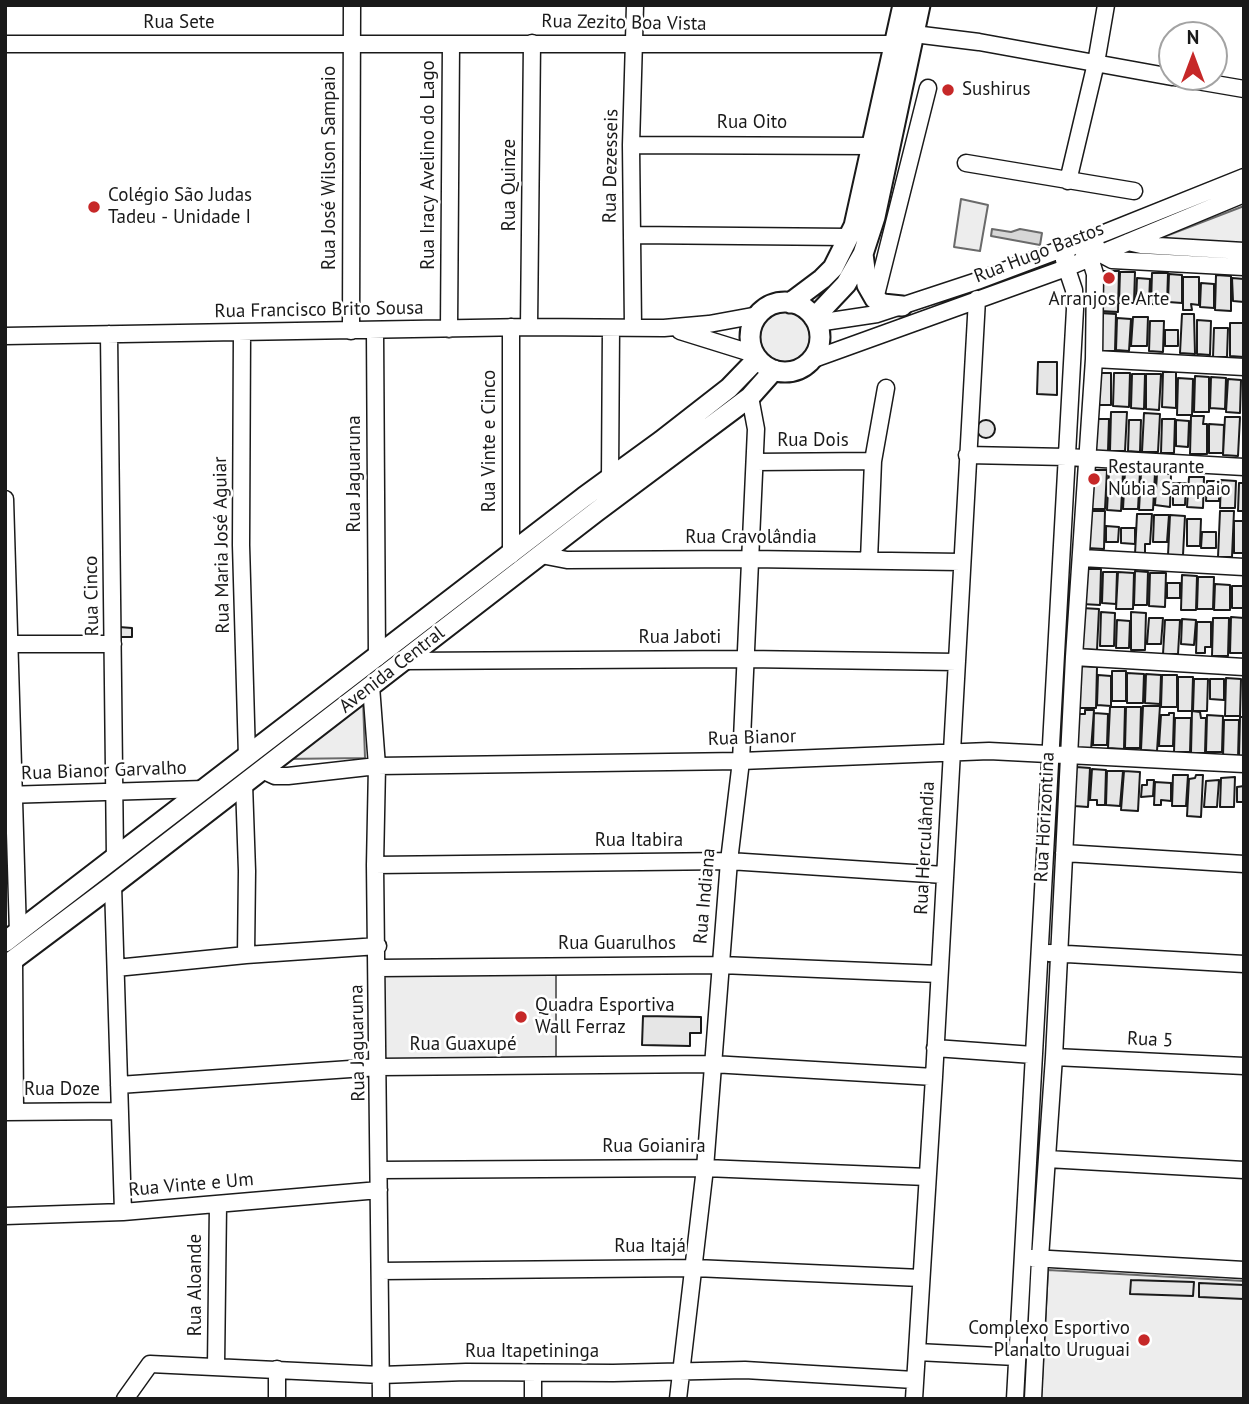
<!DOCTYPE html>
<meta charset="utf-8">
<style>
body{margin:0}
#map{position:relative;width:1249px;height:1404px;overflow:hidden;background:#fff;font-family:"PT Sans",sans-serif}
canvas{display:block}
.frame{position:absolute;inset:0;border:7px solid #1a1a1a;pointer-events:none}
.north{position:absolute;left:1158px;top:21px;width:70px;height:70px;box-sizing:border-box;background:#fff;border:2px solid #a3a3a3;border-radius:50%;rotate:0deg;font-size:19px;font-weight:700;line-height:28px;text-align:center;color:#1a1a1a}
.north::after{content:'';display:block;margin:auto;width:24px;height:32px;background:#c62828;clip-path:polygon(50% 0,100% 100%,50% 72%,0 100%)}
</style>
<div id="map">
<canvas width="1249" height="1404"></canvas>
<div class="frame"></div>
<div class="north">N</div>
</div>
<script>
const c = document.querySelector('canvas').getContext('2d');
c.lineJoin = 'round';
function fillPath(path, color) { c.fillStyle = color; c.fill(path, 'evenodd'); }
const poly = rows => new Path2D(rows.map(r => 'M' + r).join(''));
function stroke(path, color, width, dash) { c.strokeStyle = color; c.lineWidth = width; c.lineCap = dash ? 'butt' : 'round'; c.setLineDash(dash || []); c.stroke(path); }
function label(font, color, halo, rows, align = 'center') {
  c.font = font + ' "PT Sans",sans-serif'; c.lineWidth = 5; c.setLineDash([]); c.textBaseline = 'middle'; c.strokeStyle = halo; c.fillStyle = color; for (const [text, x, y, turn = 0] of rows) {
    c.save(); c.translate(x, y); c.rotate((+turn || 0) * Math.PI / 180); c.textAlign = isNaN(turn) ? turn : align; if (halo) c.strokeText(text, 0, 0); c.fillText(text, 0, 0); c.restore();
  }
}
const built = poly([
 [961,199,988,205,980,251,954,247,961,199],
 [1244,206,1244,246,1153,241,1244,206],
 '758 337a27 27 0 1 1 54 0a27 27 0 1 1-54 0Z',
 [363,699,365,758,284,759,363,699],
 [556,974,556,1059,383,1061,383,976,556,974],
 [1048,1270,1244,1281,1244,1399,1041,1399,1048,1270]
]);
fillPath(built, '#ededed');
stroke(built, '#6a6a6a', 2);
const water = poly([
 [992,229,1011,232,1020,229,1042,233,1040,245,991,236,992,229]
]);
fillPath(water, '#d7d7d7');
stroke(water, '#6a6a6a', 2);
const building = poly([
 [1102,271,1119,271,1118,312,1101,311,1102,271],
 [1120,272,1135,272,1134,303,1119,303,1120,272],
 [1152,273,1168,273,1167,305,1151,304,1152,273],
 [1169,274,1182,275,1182,303,1168,302,1169,274],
 [1216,275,1231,276,1231,311,1215,310,1216,275],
 [1183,277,1199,277,1199,305,1191,304,1192,310,1183,310,1183,277],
 [1137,278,1150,279,1149,303,1136,303,1137,278],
 [1232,278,1244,279,1244,302,1233,301,1232,278],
 [1201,283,1214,284,1214,308,1200,307,1201,283],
 [1099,313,1116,314,1115,351,1098,351,1099,313],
 [1182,314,1194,314,1195,354,1180,353,1182,314],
 [1133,317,1148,317,1147,346,1131,346,1133,317],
 [1117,318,1131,319,1129,351,1116,350,1117,318],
 [1197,320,1211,321,1210,355,1197,354,1197,320],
 [1150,321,1164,321,1163,352,1149,351,1150,321],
 [1230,323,1244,323,1244,357,1230,356,1230,323],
 [1214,328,1228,328,1227,357,1213,357,1214,328],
 [1165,330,1178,330,1178,346,1165,346,1165,330],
 [1038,362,1057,362,1057,395,1037,394,1038,362],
 [1163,372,1176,372,1176,408,1162,407,1163,372],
 [1097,373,1111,373,1111,405,1096,405,1097,373],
 [1114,373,1130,373,1129,407,1113,406,1114,373],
 [1132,374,1145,374,1144,409,1131,408,1132,374],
 [1146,374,1161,374,1159,410,1146,409,1146,374],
 [1195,376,1209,377,1209,412,1194,412,1195,376],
 [1211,377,1226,378,1225,409,1210,408,1211,377],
 [1178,378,1193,379,1192,415,1177,415,1178,378],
 [1228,379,1241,380,1240,413,1226,412,1228,379],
 [1111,412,1127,412,1125,451,1110,451,1111,412],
 [1144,413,1160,414,1158,452,1142,452,1144,413],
 [1191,416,1204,416,1203,424,1207,424,1207,454,1190,454,1191,416],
 [1225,417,1240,417,1238,456,1223,455,1225,417],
 [1093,419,1109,419,1108,451,1092,451,1093,419],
 [1162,419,1175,419,1174,453,1161,453,1162,419],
 [1129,420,1141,420,1140,452,1128,451,1129,420],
 [1176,420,1189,421,1188,447,1176,446,1176,420],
 '977 429a9 9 0 1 1 18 0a9 9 0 1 1-18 0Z',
 [1209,424,1224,425,1223,453,1209,453,1209,424],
 [1091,470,1107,470,1105,509,1089,509,1091,470],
 [1125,471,1140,472,1138,509,1123,509,1125,471],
 [1109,472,1123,472,1121,511,1107,510,1109,472],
 [1141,473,1155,473,1153,510,1139,510,1141,473],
 [1157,474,1171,474,1170,507,1155,505,1157,474],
 [1189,477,1204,477,1203,508,1187,507,1189,477],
 [1221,480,1236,481,1235,508,1220,508,1221,480],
 [1207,481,1219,481,1219,501,1206,501,1207,481],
 [1173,483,1186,483,1185,505,1173,505,1173,483],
 [1239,483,1244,483,1244,511,1238,511,1239,483],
 [1089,511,1105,511,1104,549,1087,548,1089,511],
 [1220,511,1234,511,1232,557,1218,557,1220,511],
 [1137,514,1152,514,1150,544,1145,544,1145,554,1135,554,1137,514],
 [1154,515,1169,515,1167,542,1153,542,1154,515],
 [1170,515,1185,516,1183,555,1168,555,1170,515],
 [1187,519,1201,519,1200,546,1187,546,1187,519],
 [1234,521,1244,521,1244,553,1234,553,1234,521],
 [1106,526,1119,527,1118,542,1106,542,1106,526],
 [1121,528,1135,528,1135,544,1121,543,1121,528],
 [1202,532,1216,532,1216,548,1201,548,1202,532],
 [1083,569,1101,569,1100,605,1082,604,1083,569],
 [1135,571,1148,572,1147,605,1134,605,1135,571],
 [1103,572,1117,572,1116,604,1102,603,1103,572],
 [1118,572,1134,573,1133,609,1116,609,1118,572],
 [1150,573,1166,573,1165,607,1149,606,1150,573],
 [1182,575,1197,576,1196,610,1181,610,1182,575],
 [1198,577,1214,577,1213,609,1197,609,1198,577],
 [1167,583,1180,583,1180,598,1167,598,1167,583],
 [1215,584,1230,585,1230,610,1214,610,1215,584],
 [1232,586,1244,586,1244,608,1232,608,1232,586],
 [1082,608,1099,609,1097,650,1080,649,1082,608],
 [1101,612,1115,613,1114,646,1100,646,1101,612],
 [1131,612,1146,613,1145,650,1131,650,1131,612],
 [1231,617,1244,618,1244,653,1230,653,1231,617],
 [1149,618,1163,618,1161,644,1147,644,1149,618],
 [1213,618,1229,618,1228,656,1212,656,1213,618],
 [1182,619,1196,620,1194,645,1181,644,1182,619],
 [1117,620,1130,621,1129,648,1116,648,1117,620],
 [1165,620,1180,620,1178,654,1163,654,1165,620],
 [1197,622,1211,622,1211,647,1205,647,1205,653,1196,653,1197,622],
 [119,627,132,628,132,637,119,637,119,627],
 [1080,666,1097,667,1096,708,1078,708,1080,666],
 [1112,671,1126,671,1126,701,1112,701,1112,671],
 [1127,673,1144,674,1143,703,1127,703,1127,673],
 [1146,674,1161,675,1160,704,1145,703,1146,674],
 [1098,675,1111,676,1111,706,1097,705,1098,675],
 [1162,675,1177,675,1177,707,1161,707,1162,675],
 [1178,677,1193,677,1192,711,1178,711,1178,677],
 [1226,678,1241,679,1240,716,1225,716,1226,678],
 [1194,679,1208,679,1207,711,1193,711,1194,679],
 [1210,679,1224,679,1224,700,1210,699,1210,679],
 [1143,706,1160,706,1157,751,1141,750,1143,706],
 [1110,707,1125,707,1124,749,1108,748,1110,707],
 [1126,707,1141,707,1140,748,1125,748,1126,707],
 [1085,710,1094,710,1091,750,1074,749,1076,714,1085,714,1085,710],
 [1192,711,1200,712,1201,718,1206,718,1205,753,1191,753,1192,711],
 [1094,713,1108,714,1107,745,1093,745,1094,713],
 [1169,713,1174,713,1173,746,1159,746,1161,715,1169,715,1169,713],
 [1207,715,1223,716,1222,752,1206,752,1207,715],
 [1240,717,1244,717,1244,757,1239,757,1240,717],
 [1175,718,1191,718,1190,752,1174,752,1175,718],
 [1224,720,1239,720,1238,758,1223,757,1224,720],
 [1076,767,1090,768,1088,807,1074,806,1076,767],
 [1092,769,1106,770,1105,805,1097,805,1097,800,1090,800,1092,769],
 [1107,771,1123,771,1120,806,1106,805,1107,771],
 [1124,771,1140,772,1138,811,1121,810,1124,771],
 [1173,775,1188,775,1186,806,1172,806,1173,775],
 [1196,775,1203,775,1201,817,1187,816,1189,779,1195,778,1196,775],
 [1235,777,1234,807,1220,807,1221,778,1235,777],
 [1147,780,1154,780,1153,796,1141,797,1142,785,1147,785,1147,780],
 [1219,780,1217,807,1204,807,1206,781,1219,780],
 [1155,782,1171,783,1171,801,1161,800,1161,805,1154,805,1155,782],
 [1244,786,1244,802,1237,802,1237,787,1244,786],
 [643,1016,701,1017,701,1033,690,1033,690,1046,642,1045,643,1016],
 [1131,1280,1194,1282,1193,1296,1130,1294,1131,1280],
 [1199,1283,1244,1285,1244,1299,1199,1297,1199,1283]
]);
fillPath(building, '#e6e6e6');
stroke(building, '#1a1a1a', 2);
const minor = poly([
 [914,34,979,42,1172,77],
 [5,44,895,44],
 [1174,77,1244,89],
 [631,145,873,146],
 [966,163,1134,191],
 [1068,181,1096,63,1106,5],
 [632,235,849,237],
 [1128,242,1141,245,1244,251],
 [1097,247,1099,253,1112,260,1244,267],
 [875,299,928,88],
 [817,323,877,314,977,281,1107,232,1244,177],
 [529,327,532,43],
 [633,327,631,145,635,5],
 [449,329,451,44],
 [351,331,352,5],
 [375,331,377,658],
 [680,331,754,354],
 [242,332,241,545,247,757],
 [109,334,115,858],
 [5,336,529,327,664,328,709,324,758,315],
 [1094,359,1244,367],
 [811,360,1066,268,1244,194],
 [967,455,1067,457,1244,467],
 [755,462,873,461],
 [610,478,611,328],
 [5,499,18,933],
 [511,555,511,327],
 [541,555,567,560,750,559,961,562],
 [1082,558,1244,567],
 [869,560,873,461,886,388],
 [5,644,113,644],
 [1074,657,1244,667],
 [403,661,746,659,957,662],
 [371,686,377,766,375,865,381,1399],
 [262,770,275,776,288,776,377,766,741,761,989,751,1244,764],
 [244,784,247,871,246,955],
 [5,795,204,789],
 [1064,853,1244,864],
 [375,865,729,861,944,875],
 [113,885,123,1212],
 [1049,953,1244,964],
 [14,959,15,1112],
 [116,968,246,955,378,946],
 [378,968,721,965,939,974],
 [935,1048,1033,1055],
 [1054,1057,1244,1066],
 [119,1085,379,1067,712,1064,934,1077],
 [5,1112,120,1111],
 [1047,1159,1244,1170],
 [380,1170,705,1168,927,1177],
 [5,1216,123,1212,379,1190],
 [1032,1258,1244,1270],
 [380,1271,695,1268,921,1278],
 [917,1352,1016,1357],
 [216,1366,218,1205],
 [277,1369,277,1399],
 [125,1399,150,1364,381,1375,466,1372,613,1373,745,1370,914,1380],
 [533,1399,533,1373],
 [678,1399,705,1168,729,861,741,761,756,429,750,397],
 [914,1399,934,1077,977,299],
 [1015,1399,1075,309,1074,290,1064,260,1069,247],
 [1033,1399,1040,1258,1054,1057,1074,657,1094,359,1095,274,1090,258,1077,244]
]);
const major = poly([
 [863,254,867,285,875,299,883,304,902,306],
 '750 337a35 35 0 1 1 70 0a35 35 0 1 1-70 0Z',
 [790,303,822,279,833,268,854,226,903,5],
 [814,318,846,284,863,254,875,217,920,5],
 [5,942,584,497,661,441,729,388,757,359],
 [5,966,113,885,596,512,750,397,774,370]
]);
stroke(minor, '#1a1a1a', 19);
stroke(major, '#1a1a1a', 23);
stroke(minor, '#fff', 16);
stroke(major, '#fff', 19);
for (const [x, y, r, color] of [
 [948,90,7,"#c62828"],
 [94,207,7,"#c62828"],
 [1109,278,7,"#c62828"],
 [1094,479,7,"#c62828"],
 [521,1017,7,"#c62828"],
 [1144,1340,7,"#c62828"]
]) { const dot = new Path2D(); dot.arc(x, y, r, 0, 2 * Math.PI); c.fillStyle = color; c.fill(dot); stroke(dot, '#fff', 2.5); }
label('19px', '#1a1a1a', '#fff', [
 ["Rua Sete",179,23],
 ["Rua Zezito Boa Vista",624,23,1],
 ["Rua Oito",752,123],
 ["Rua Iracy Avelino do Lago",429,165,-90],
 ["Rua Dezesseis",611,166,-89],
 ["Rua José Wilson Sampaio",330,168,-90],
 ["Rua Quinze",510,185,-90],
 ["Rua Hugo Bastos",1039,253,-21],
 ["Rua Francisco Brito Sousa",319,310,-1],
 ["Rua Vinte e Cinco",490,441,-90],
 ["Rua Dois",813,441],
 ["Rua Jaguaruna",355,474,-90],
 ["Rua Cravolândia",751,538],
 ["Rua Maria José Aguiar",222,545,-91],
 ["Rua Cinco",92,596,-91],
 ["Rua Jaboti",680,638],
 ["Avenida Central",392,670,-38],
 ["Rua Bianor",752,738,-2],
 ["Rua Bianor Garvalho",104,771,-2],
 ["Rua Horizontina",1045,817,-87],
 ["Rua Itabira",639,841],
 ["Rua Herculândia",925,848,-87],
 ["Rua Indiana",705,896,-85],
 ["Rua Guarulhos",617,944],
 ["Rua 5",1150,1040,3],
 ["Rua Jaguaruna",358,1043,-91],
 ["Rua Guaxupé",463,1045],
 ["Rua Doze",62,1090],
 ["Rua Goianira",654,1147],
 ["Rua Vinte e Um",191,1185,-5],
 ["Rua Itajá",650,1247],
 ["Rua Aloande",196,1285,-90],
 ["Rua Itapetininga",532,1352]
]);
label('19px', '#1a1a1a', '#fff', [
 ["Sushirus",962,90],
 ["Colégio São Judas",108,196],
 ["Tadeu - Unidade I",108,218],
 ["Arranjos e Arte",1109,300,"center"],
 ["Restaurante",1108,468],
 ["Núbia Sampaio",1108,490],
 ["Quadra Esportiva",535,1006],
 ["Wall Ferraz",535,1028],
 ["Complexo Esportivo",1130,1329,"right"],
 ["Planalto Uruguai",1130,1351,"right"]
], 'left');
</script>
